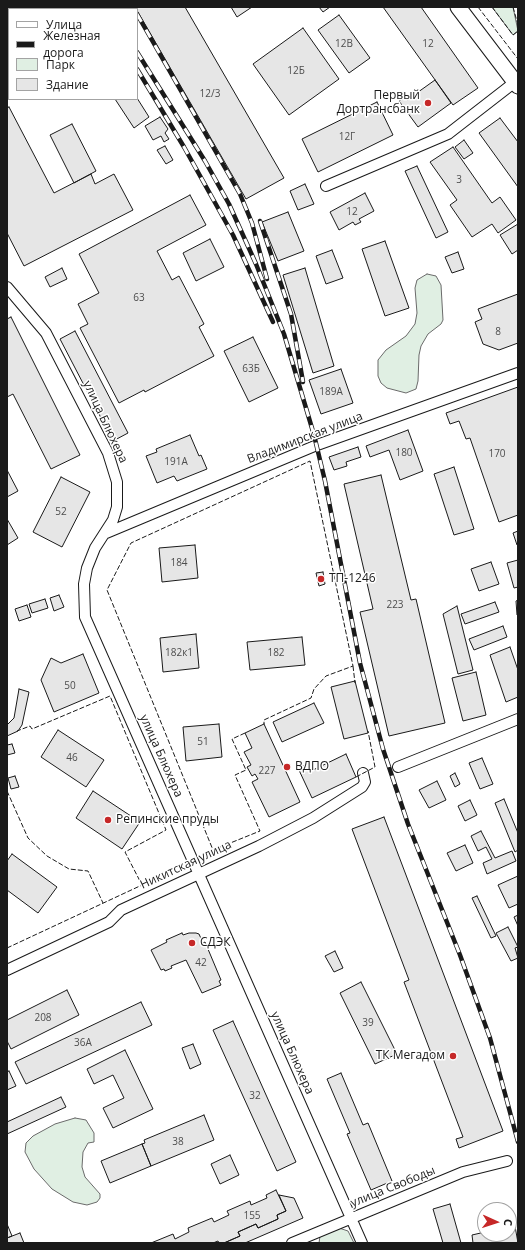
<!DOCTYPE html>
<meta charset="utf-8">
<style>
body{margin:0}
#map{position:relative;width:525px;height:1250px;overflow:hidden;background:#fff;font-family:"Open Sans",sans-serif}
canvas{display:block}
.frame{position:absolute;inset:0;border:8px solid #1a1a1a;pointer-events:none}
.legend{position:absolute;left:8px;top:8px;width:130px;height:92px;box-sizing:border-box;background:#fff;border:1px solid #a3a3a3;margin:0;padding:5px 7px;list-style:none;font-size:12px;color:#1a1a1a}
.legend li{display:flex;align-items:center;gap:8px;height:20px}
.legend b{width:20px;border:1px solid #a3a3a3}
.north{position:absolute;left:477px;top:1202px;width:40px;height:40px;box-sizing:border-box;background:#fff;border:1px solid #a3a3a3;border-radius:50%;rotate:93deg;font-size:11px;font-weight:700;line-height:16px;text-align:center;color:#1a1a1a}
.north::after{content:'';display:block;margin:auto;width:14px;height:18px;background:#c62828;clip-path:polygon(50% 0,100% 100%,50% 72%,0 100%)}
</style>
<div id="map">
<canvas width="525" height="1250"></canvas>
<div class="frame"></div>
<ul class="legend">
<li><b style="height:5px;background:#fff"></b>Улица</li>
<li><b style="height:5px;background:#1a1a1a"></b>Железная дорога</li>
<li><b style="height:11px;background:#e0efe3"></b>Парк</li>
<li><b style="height:11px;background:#e6e6e6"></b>Здание</li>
</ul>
<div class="north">С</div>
</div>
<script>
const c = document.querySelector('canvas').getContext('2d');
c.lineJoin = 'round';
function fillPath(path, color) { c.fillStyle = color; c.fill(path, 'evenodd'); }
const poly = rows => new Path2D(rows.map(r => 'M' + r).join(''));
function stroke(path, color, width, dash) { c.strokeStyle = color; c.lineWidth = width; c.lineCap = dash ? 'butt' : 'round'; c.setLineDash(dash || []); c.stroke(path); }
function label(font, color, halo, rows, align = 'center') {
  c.font = font + ' "Open Sans",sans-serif'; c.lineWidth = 3; c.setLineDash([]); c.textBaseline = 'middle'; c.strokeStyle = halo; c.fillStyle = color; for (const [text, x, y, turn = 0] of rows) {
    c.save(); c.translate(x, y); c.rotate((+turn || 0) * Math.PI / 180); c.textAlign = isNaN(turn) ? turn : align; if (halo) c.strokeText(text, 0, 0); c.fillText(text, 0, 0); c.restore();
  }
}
const green = poly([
 [492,7,513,7,518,31,513,35,492,7],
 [427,274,436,276,441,285,443,320,441,324,428,334,421,346,419,355,418,381,416,389,406,393,387,388,381,383,378,376,378,360,386,350,406,336,415,324,417,313,415,288,417,280,427,274],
 [75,1118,86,1120,94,1133,94,1142,88,1143,83,1152,82,1167,85,1177,100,1194,100,1198,97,1202,87,1205,73,1202,52,1189,34,1169,25,1152,26,1143,33,1136,55,1124,75,1118],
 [339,1228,348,1231,354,1243,319,1243,320,1236,339,1228]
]);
fillPath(green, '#e0efe3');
stroke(green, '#6a6a6a', 1);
const building = poly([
 [7,7,26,7,28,9,9,9,9,71,7,73,7,7],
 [31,7,76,7,78,9,32,9,31,7],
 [135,7,185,7,284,178,246,199,135,7],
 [231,7,252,7,237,17,231,7],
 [319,7,330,7,323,12,319,7],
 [383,7,421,7,478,88,453,105,383,7],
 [339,15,370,58,349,73,318,30,339,15],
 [303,28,339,79,289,115,253,64,303,28],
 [435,80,451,103,418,127,399,101,405,97,407,100,435,80],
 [137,98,149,117,134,128,115,99,137,98],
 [377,102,393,135,318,172,302,139,377,102],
 [9,107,54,193,91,174,95,184,114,174,133,210,24,266,7,233,7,108,9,107],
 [160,117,168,129,165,133,169,139,164,142,161,136,153,140,145,126,160,117],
 [500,118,518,142,518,187,479,133,500,118],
 [72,124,96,171,74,183,50,135,72,124],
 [464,140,473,153,464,159,455,147,464,140],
 [165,146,173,160,166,164,157,150,165,146],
 [453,147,492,203,500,197,516,220,498,233,492,224,472,237,450,205,457,200,430,162,453,147],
 [417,166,448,232,436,238,405,171,417,166],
 [305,184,314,204,298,210,290,191,305,184],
 [365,193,374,211,359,219,361,222,355,225,353,222,339,230,330,212,365,193],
 [190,195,206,225,157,251,172,280,179,276,204,324,199,327,214,356,145,392,144,390,119,403,80,328,88,324,78,304,99,293,79,254,190,195],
 [288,212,304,251,278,261,262,222,288,212],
 [518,224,518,250,512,254,500,235,518,224],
 [210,239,224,267,196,281,183,253,210,239],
 [385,241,409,308,385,316,362,249,385,241],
 [332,250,343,278,326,284,316,256,332,250],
 [458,252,464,269,452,273,445,257,458,252],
 [62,268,67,279,50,287,45,277,62,268],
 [305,268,334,366,313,373,283,275,305,268],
 [518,294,518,343,499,350,483,344,475,322,482,319,478,309,518,294],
 [11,317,80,455,51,469,13,394,7,397,7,319,11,317],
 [75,331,128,433,113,441,60,339,75,331],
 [253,337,278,388,249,402,224,351,253,337],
 [341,369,353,403,321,414,309,380,341,369],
 [518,387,518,515,499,522,470,438,466,439,459,421,450,424,446,413,518,387],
 [408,430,423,471,400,480,389,450,370,457,366,446,408,430],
 [190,435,199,456,201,455,207,469,177,481,174,476,157,483,146,456,157,452,156,449,190,435],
 [358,447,361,457,346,462,347,466,334,470,329,457,358,447],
 [454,467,474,529,454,535,434,474,454,467],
 [7,470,18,491,7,497,7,470],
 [381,475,411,600,416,599,445,723,389,736,360,612,373,609,344,484,381,475],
 [61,477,90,492,62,547,33,532,61,477],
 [7,519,18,538,7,545,7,519],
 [518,531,518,545,517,545,513,533,518,531],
 [195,545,198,578,162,582,159,548,195,545],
 [518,560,518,587,514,588,507,563,518,560],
 [491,562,499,584,479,591,471,569,491,562],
 [323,572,325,584,319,586,316,573,323,572],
 [59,595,64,607,54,611,50,598,59,595],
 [45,599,48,608,32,613,29,604,45,599],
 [518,600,518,615,517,615,516,601,518,600],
 [495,602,499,612,465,624,461,614,495,602],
 [27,605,31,617,19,621,15,609,27,605],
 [457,606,473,670,458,674,443,614,457,606],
 [503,626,507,637,474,650,469,639,503,626],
 [196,634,199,668,163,672,160,638,196,634],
 [302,637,305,665,250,670,247,642,302,637],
 [510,647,518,670,518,697,506,702,490,655,510,647],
 [83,654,99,693,54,712,41,680,51,658,61,663,83,654],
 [476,672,486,715,463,721,452,678,476,672],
 [355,681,368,733,344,739,331,687,355,681],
 [19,689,29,692,22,725,18,731,7,736,7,725,14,718,19,689],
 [314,703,324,723,282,742,273,722,314,703],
 [219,724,222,757,186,761,183,727,219,724],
 [264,724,300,802,269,817,252,782,258,779,255,774,252,776,247,767,251,765,244,752,252,748,245,733,264,724],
 [58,730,104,760,86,787,41,757,58,730],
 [12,744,15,753,7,755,7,745,12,744],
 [346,754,356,777,312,798,298,768,309,763,313,770,346,754],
 [482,758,493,784,480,789,469,763,482,758],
 [455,773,460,784,455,787,450,776,455,773],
 [15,776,19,787,11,789,8,778,15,776],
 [437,781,446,800,429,808,419,790,437,781],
 [93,791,140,822,122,849,76,818,93,791],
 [504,799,518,833,518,850,515,852,495,803,504,799],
 [470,800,477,815,465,821,458,806,470,800],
 [384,817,503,1131,459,1148,456,1139,463,1137,404,982,409,980,352,829,384,817],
 [481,831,495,858,512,851,516,861,487,874,483,863,492,859,486,847,478,851,471,836,481,831],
 [465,845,473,863,456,871,447,853,465,845],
 [12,854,57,887,38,913,7,890,7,861,12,854],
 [518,876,518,904,509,908,498,885,518,876],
 [477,896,496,936,491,938,472,898,477,896],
 [518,915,518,926,514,917,518,915],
 [508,927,518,947,515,948,518,958,511,961,496,933,508,927],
 [182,933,183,935,189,933,196,933,199,934,203,943,205,942,221,980,219,981,221,985,202,993,186,960,171,966,172,968,165,971,164,969,161,970,151,950,167,942,166,940,182,933],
 [335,951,343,968,334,972,325,956,335,951],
 [361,982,397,1054,375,1064,340,993,361,982],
 [67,990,79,1015,11,1049,7,1041,7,1020,67,990],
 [141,1002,152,1025,26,1084,15,1062,141,1002],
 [233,1021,296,1162,277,1171,213,1030,233,1021],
 [193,1044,201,1064,190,1069,182,1048,193,1044],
 [125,1050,153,1109,113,1128,103,1108,124,1098,113,1075,94,1084,87,1069,125,1050],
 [9,1071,16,1086,7,1090,7,1072,9,1071],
 [341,1073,363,1125,368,1123,392,1181,371,1190,347,1134,350,1133,327,1079,341,1073],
 [61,1097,66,1107,7,1134,7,1122,61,1097],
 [204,1115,214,1140,151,1166,142,1144,145,1143,144,1140,204,1115],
 [142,1144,151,1166,110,1183,101,1161,142,1144],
 [230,1155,239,1175,220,1184,211,1164,230,1155],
 [276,1190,286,1211,277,1215,278,1219,258,1228,256,1224,238,1232,240,1236,224,1243,219,1243,218,1241,213,1243,151,1243,173,1234,175,1239,189,1232,188,1228,212,1218,214,1222,229,1215,227,1211,250,1201,251,1205,267,1198,266,1195,276,1190],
 [279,1195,294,1198,303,1218,245,1243,224,1243,240,1236,238,1232,256,1224,258,1228,278,1219,277,1215,286,1211,279,1195],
 [450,1204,461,1243,443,1243,433,1209,450,1204],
 [7,1224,12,1236,7,1238,7,1224],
 [515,1226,518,1243,473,1243,472,1235,485,1232,485,1234,509,1234,509,1227,515,1226],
 [20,1233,24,1243,7,1243,7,1238,20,1233]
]);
fillPath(building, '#e6e6e6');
stroke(building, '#1a1a1a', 1);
const street = poly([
 [326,186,448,134,515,82],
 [7,287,46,333,108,453,117,482,117,507,113,520,95,548,87,568,84,584,85,617,362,1243],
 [104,534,317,445,518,373],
 [398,767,518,719],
 [7,970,109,922,121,910,259,846,313,818,362,787,365,782,363,773],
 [292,1243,463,1172,507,1161]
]);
const secondary = poly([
 [458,7,518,86]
]);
stroke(street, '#1a1a1a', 12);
stroke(secondary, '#1a1a1a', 17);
stroke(street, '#fff', 10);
stroke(secondary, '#fff', 15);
const rail = poly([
 [98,7,99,9],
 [109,7,111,9],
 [133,7,134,9],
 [137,14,240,194,252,223,267,279],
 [137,52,205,161,229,204,256,264,284,334,314,435,325,481,360,663,383,749,408,824,460,955,490,1038,518,1142],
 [137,69,184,147,233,235,273,322],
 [260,221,291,314,303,382]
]);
stroke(rail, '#1a1a1a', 4.5);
stroke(rail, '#fff', 3, [9]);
stroke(poly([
 [478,7,518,59],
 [492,7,513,35,518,31],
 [513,7,518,25],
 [353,666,355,683],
 [245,733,232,739,246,770,235,775,260,831,213,850,107,590,131,543,310,461,353,666,326,676,314,689,311,698,264,720,264,724],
 [356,777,375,767,368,731],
 [7,791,28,838,47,856,69,869,88,871,103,903],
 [7,948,142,885,125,852,166,830,110,696,32,729,30,726,17,731]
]), '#1a1a1a', 1, [5, 2]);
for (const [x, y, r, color] of [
 [428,103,4,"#c62828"],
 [321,579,4,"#c62828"],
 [287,767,4,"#c62828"],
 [108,820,4,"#c62828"],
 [192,943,4,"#c62828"],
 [453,1056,4,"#c62828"]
]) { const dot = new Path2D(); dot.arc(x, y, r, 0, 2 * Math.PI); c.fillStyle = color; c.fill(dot); stroke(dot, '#fff', 1.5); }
label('10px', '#4d4d4d', null, [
 ["12В",344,44],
 ["12",428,44],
 ["12Б",296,71],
 ["12/3",210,94],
 ["12Г",347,137],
 ["3",459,180],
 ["12",352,212],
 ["63",139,298],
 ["8",498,332],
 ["63Б",251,369],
 ["189А",331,392],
 ["180",404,453],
 ["170",497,454],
 ["191А",176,462],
 ["52",61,512],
 ["184",179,563],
 ["223",395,605],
 ["182к1",179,653],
 ["182",276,653],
 ["50",70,686],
 ["51",203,742],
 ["46",72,758],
 ["227",267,771],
 ["42",201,963],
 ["208",43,1018],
 ["39",368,1023],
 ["36А",83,1043],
 ["32",255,1096],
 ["38",178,1142],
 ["155",252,1216]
]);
label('12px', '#1a1a1a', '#fff', [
 ["Первый",420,96,"right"],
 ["Дортрансбанк",420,110,"right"],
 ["ТП-1246",329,579],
 ["ВДПО",295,767],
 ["Репинские пруды",116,820],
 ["СДЭК",200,943],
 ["ТК Мегадом",445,1056,"right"]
], 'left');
label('12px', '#1a1a1a', '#fff', [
 ["улица Блюхера",105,422,65],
 ["Владимирская улица",305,438,-21],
 ["улица Блюхера",161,756,66],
 ["Никитская улица",186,865,-25],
 ["улица Блюхера",292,1053,66],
 ["улица Свободы",393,1187,-22]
]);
</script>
